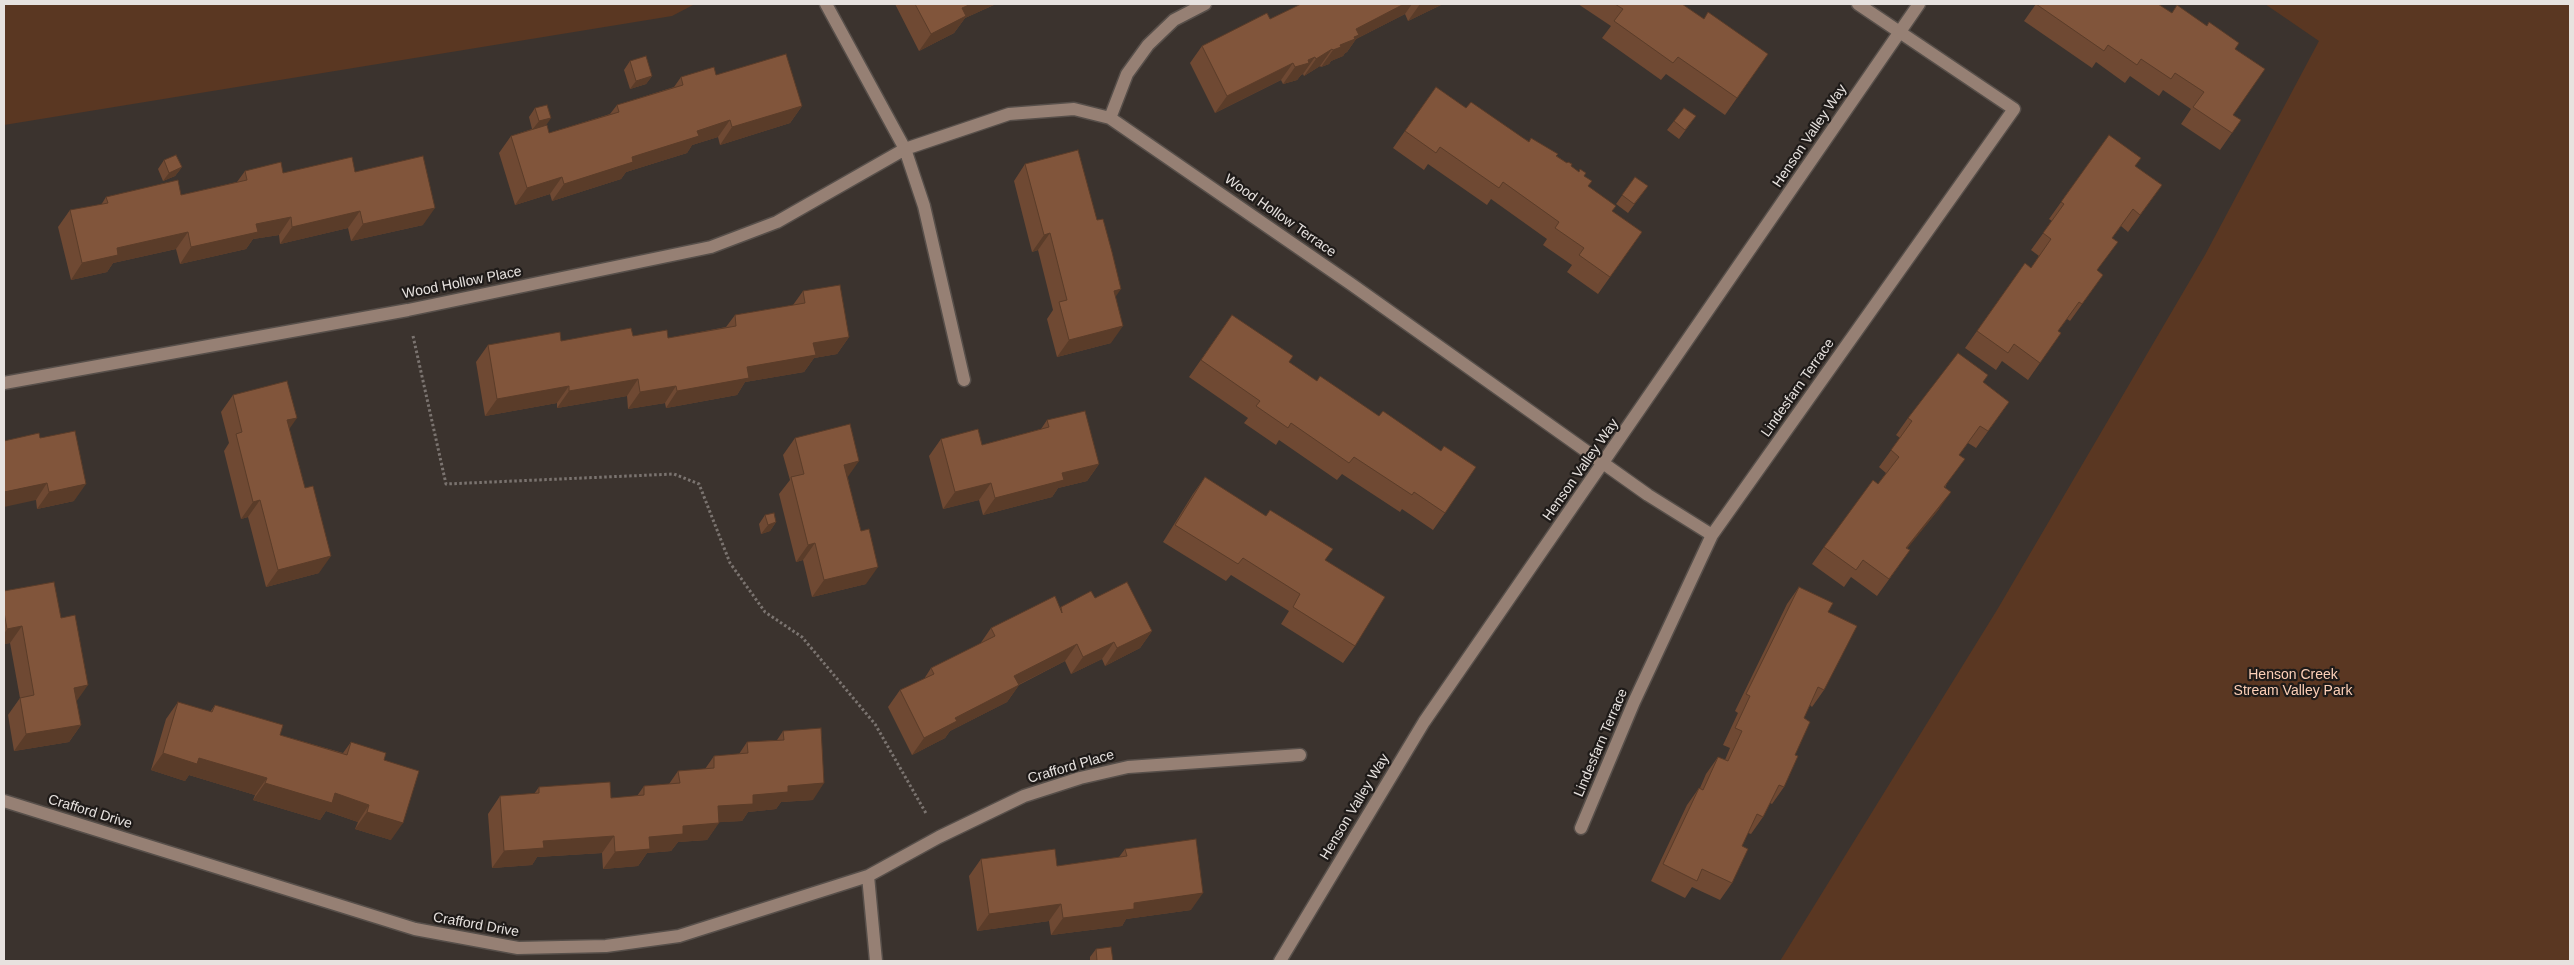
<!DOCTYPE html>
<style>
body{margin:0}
#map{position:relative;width:2574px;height:965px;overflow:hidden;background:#3b332e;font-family:Arial,sans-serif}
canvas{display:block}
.frame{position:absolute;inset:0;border:5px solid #e7e2df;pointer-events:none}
</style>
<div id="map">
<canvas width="2574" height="965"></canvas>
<div class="frame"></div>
</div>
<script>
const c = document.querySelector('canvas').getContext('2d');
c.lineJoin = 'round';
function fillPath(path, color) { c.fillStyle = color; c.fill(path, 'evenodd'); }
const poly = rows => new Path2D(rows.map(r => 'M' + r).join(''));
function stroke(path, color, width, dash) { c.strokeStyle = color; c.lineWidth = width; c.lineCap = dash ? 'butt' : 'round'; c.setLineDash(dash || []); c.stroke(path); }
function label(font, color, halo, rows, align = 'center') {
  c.font = font + ' Arial,sans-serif'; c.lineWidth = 4.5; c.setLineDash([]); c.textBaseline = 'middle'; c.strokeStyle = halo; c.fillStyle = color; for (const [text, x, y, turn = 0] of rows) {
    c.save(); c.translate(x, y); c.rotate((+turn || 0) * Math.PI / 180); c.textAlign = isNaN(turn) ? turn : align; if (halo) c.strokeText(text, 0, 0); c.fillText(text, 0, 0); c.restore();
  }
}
fillPath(poly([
 [4,4,695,4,672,16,4,125],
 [2265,4,2570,4,2570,961,1780,961,1997,610,2205,255,2319,41]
]), '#5a3722');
const minor = poly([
 [826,4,905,149,924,206,964,380],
 [1110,118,1127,74,1148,45,1174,20,1205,4],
 [4,383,408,310,711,247,777,222,905,149,1009,114,1074,109,1110,118,1351,284,1648,495,1712,535],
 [4,801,415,929,518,948,606,946,679,936,868,876,939,837,1024,796,1080,778,1128,767,1300,755],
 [1581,828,1634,702,1712,535,2014,109,1858,4],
 [868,876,876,961],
 [1280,961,1424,722,1919,4]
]);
stroke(minor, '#574f4a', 15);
stroke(poly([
 [413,336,446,484,674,474,699,484,730,563,765,612,802,637,875,724,927,815]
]), '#7b7470', 3, [2.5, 2.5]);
stroke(minor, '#968074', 12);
fillPath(poly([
 [895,4,996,4,965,18,954,33,919,51],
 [1301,4,1443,4,1408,21,1405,14,1356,39,1347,52,1345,53,1343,56,1331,61,1329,64,1321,67,1320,66,1304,76,1303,74,1301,75,1297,80,1283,84,1281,80,1215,113,1190,63,1202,46,1270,19],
 [1578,4,1682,4,1704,19,1768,54,1725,115,1666,74,1661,80,1602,38,1611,26],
 [2036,4,2172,13,2235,49,2233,115,2241,120,2220,150,2181,124,2191,109,2163,90,2159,96,2130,76,2125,83,2096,62,2092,68,2024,21],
 [630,61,652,76,646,84,630,89,624,70],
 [716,75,802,106,790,123,720,145,718,137,692,145,687,153,626,172,621,179,552,201,550,194,515,205,499,153,511,136,532,129,529,117,535,108,546,125,549,133,610,114,617,105,674,87,681,77],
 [1436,87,1466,108,1557,156,1571,166,1584,176,1588,186,1612,211,1642,232,1598,294,1567,272,1572,265,1543,245,1547,239,1491,199,1487,205,1428,164,1424,170,1393,148],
 [1696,116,1679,139,1667,130,1674,121],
 [2109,135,2135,166,2162,185,2128,232,2121,226,2112,238,2097,271,2103,275,2070,321,2067,319,2058,331,2061,333,2028,380,2002,361,1996,370,1965,348,2025,263,2031,268,2039,256,2031,250,2052,221,2049,219],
 [164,160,182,167,175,176,163,181,158,169],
 [1025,164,1115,298,1111,343,1057,357,1047,319,1053,310,1038,250,1032,252,1014,181],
 [245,171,283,173,355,172,423,225,351,241,348,228,280,244,279,235,253,239,246,249,180,264,176,249,113,263,107,272,71,280,58,227,70,210,101,205,106,197,181,195,237,182],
 [1635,177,1648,186,1628,213,1616,204],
 [803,291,849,337,837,354,814,358,804,372,745,382,737,395,666,408,665,403,628,409,627,396,557,408,557,403,485,416,476,362,488,345,561,341,668,338,726,327,735,315,793,305],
 [1232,315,1289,362,1445,513,1433,530,1402,509,1400,512,1342,474,1337,480,1279,440,1276,445,1244,423,1248,418,1189,377],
 [1983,382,2009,402,1976,448,1968,443,1959,455,1945,488,1939,509,1907,548,1898,567,1877,596,1851,577,1844,587,1812,564,1824,547,1878,484,1886,473,1879,467,1900,438,1896,435,1908,418],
 [233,395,289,428,319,573,266,587,248,517,241,519,224,451,229,443,221,412],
 [1047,420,1099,464,1087,481,1058,488,1052,497,983,515,979,500,943,509,929,456,941,439,982,445,1041,429],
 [40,438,74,501,37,509,36,500],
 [795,438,848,478,866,584,812,597,803,560,796,562,779,494,790,480,783,455],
 [1205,477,1325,560,1355,646,1343,663,1281,624,1289,611,1231,575,1226,581,1163,542,1193,494],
 [765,515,776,522,770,531,761,534,759,524],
 [1799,587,1828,612,1824,690,1812,707,1810,705,1804,718,1795,755,1784,787,1772,804,1770,803,1763,817,1751,834,1748,833,1742,846,1732,883,1720,900,1692,887,1685,898,1651,881,1687,805,1699,788,1700,788,1706,774,1718,757,1725,760,1730,748,1723,745,1738,713,1735,711,1787,604],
 [4,591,61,618,81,725,69,742,14,751,8,715,20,698,10,643,4,644],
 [1095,598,1152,631,1140,648,1105,666,1102,659,1071,674,1065,661,1019,685,1007,702,950,731,945,738,912,755,888,707,900,690,924,679,931,668,980,644,991,628,1060,608,1061,607],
 [178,702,210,712,215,705,280,735,343,753,351,742,384,760,391,840,355,829,358,822,326,811,320,820,253,800,255,795,189,775,185,781,151,770,166,719],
 [783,731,813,800,781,802,776,809,748,812,742,821,719,822,707,840,678,842,671,851,647,853,638,866,603,869,602,853,537,857,532,865,492,868,488,814,500,796,534,794,539,787,611,798,637,796,644,786,669,784,678,771,705,769,714,756,739,754,747,742,777,740],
 [1125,849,1191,910,1126,919,1122,926,1051,935,1049,921,977,931,969,876,981,859,1057,866,1119,857],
 [1096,949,1113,961,1090,961,1090,957]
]), '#6f4933');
fillPath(poly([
 [971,4,996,4,965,18,954,33,919,51,931,34,962,8],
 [1404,4,1412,4,1405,14,1356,39,1347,52,1345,53,1343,56,1331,61,1329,64,1321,67,1333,50,1356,29],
 [1420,4,1443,4,1408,21],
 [1332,49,1320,66,1304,76,1316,59],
 [1315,57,1303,74,1301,75,1297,80,1283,84,1295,67],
 [1293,63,1281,80,1215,113,1227,96],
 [652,76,646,84,630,89,636,81],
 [802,106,790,123,720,145,732,127],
 [551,118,545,127,532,130,539,121],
 [730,120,718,137,692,145,687,153,626,172,621,179,552,201,564,184,697,131],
 [182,167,175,176,163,181,169,173],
 [562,177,550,194,515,205,527,188],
 [435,208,423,225,351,241,363,224],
 [360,211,348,228,280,244,292,227],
 [291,217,279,235,253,239,246,249,180,264,191,247,256,224],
 [188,232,176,249,113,263,107,272,71,280,82,263,117,248],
 [1050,233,1038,250,1032,252,1044,235],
 [1121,289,1109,306,1114,291],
 [1123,326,1111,343,1057,357,1069,340],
 [849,337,837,354,814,358,804,372,745,382,737,395,666,408,677,391,747,367,813,343],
 [638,379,627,396,557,408,569,391],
 [569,386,557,403,485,416,497,399],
 [676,386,665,403,628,409,640,392],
 [297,418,285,435,287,420],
 [859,461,847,478,844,465],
 [1099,464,1087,481,1058,488,1052,497,983,515,995,498,1062,473],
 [47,483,36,500,4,507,4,492],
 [991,483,979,500,943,509,955,492],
 [86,484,74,501,37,509,49,492],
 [1951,492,1939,509,1894,565,1906,548],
 [260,500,248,517,241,519,253,502],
 [776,522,770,531,761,534,768,525],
 [815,543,803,560,796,562,808,545],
 [331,556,319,573,266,587,278,570],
 [878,567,866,584,812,597,824,580],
 [22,626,10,643,4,644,4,634,7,629],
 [1152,631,1140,648,1105,666,1117,648],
 [1114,642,1102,659,1071,674,1083,657],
 [1077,644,1065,661,1002,693,1014,676],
 [88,685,76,702,74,688],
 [1019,685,1007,702,950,731,945,738,912,755,924,738,955,718],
 [81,725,69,742,14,751,26,734],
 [163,753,199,758,267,778,255,795,189,775,185,781,151,770],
 [265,783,335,793,369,805,358,822,326,811,320,820,253,800],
 [824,783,813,800,781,802,776,809,748,812,742,821,706,823,718,806,753,795,788,786],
 [367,812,403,823,391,840,355,829],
 [719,823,707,840,678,842,671,851,647,853,638,866,603,869,615,852,649,837,683,826],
 [614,836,602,853,537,857,532,865,492,868,504,851,543,841],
 [1203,893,1191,910,1126,919,1122,926,1051,935,1063,918,1134,903],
 [1061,904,1049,921,977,931,989,914]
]), '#5a3c29');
const building = poly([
 [915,4,971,4,962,8,966,16,931,34,915,4],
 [1301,4,1404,4,1356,29,1359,35,1354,37,1355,39,1340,45,1341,47,1333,50,1332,49,1316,59,1315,57,1308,60,1309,63,1295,67,1293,63,1227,96,1202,46,1267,13,1270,19,1301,4],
 [1615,4,1682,4,1704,19,1708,12,1768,54,1737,98,1678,57,1673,63,1614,21,1623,9,1615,4],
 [2036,4,2158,4,2172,13,2177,5,2207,26,2209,22,2239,43,2235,49,2265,69,2233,115,2241,120,2232,133,2193,107,2204,92,2175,73,2171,79,2141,59,2137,65,2108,45,2104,51,2036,4],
 [786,54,802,106,732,127,730,120,697,131,699,136,632,157,633,162,564,184,562,177,527,188,511,136,547,125,549,133,619,112,617,105,683,85,681,77,714,67,716,75,786,54],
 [646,56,652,76,636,81,630,61,646,56],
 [1436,87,1466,108,1471,102,1529,142,1531,138,1558,154,1556,156,1567,163,1568,162,1572,164,1571,166,1579,172,1580,169,1586,173,1584,176,1592,181,1588,186,1616,206,1612,211,1642,232,1610,277,1579,255,1584,248,1555,228,1559,222,1503,182,1499,188,1440,147,1436,153,1405,131,1436,87],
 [547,105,551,118,539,121,535,108,547,105],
 [1684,108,1696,116,1685,130,1674,121,1684,108],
 [2109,135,2141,158,2135,166,2162,185,2140,215,2133,209,2112,238,2118,242,2097,270,2103,275,2082,304,2079,302,2058,331,2061,333,2040,363,2014,344,2008,353,1977,331,2025,263,2031,268,2051,239,2043,233,2064,204,2061,202,2109,135],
 [1078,150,1097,220,1103,219,1112,252,1121,289,1114,291,1123,326,1069,340,1059,302,1067,300,1050,233,1044,235,1025,164,1078,150],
 [176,155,182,167,169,173,164,160,176,155],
 [423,156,435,208,363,224,360,211,292,227,291,217,256,224,258,232,191,247,188,232,117,248,118,255,82,263,70,210,108,203,106,197,178,180,181,195,247,180,245,171,281,162,283,173,352,157,355,172,423,156],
 [1635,177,1648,186,1634,204,1622,195,1635,177],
 [840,285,849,337,813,343,816,355,747,367,749,378,677,391,676,386,640,392,638,379,569,391,569,386,497,399,488,345,560,332,561,341,631,328,633,336,667,330,668,338,736,326,735,315,805,303,803,291,840,285],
 [1232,315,1293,356,1289,362,1317,381,1320,376,1379,416,1383,411,1441,451,1444,446,1476,467,1445,513,1414,492,1412,495,1354,457,1349,463,1291,423,1288,428,1256,406,1260,401,1201,360,1232,315],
 [1958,353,1988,375,1983,382,2009,402,1988,431,1980,426,1959,455,1965,459,1944,487,1951,492,1906,548,1910,550,1889,579,1863,560,1856,570,1824,547,1873,480,1878,484,1899,457,1891,450,1912,421,1908,418,1958,353],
 [287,381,297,418,287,420,305,488,313,486,331,556,278,570,260,500,253,502,236,434,242,432,233,395,287,381],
 [1085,411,1099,464,1062,473,1064,480,995,498,991,483,955,492,941,439,978,429,982,445,1049,427,1047,420,1085,411],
 [850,424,859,461,844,465,861,531,869,529,878,567,824,580,815,543,808,545,791,477,804,474,795,438,850,424],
 [75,431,86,484,49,492,47,483,4,492,4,441,39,433,40,438,75,431],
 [1205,477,1266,516,1270,510,1333,549,1325,560,1385,597,1355,646,1293,607,1300,594,1243,558,1238,564,1175,525,1205,477],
 [774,513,776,522,768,525,765,515,774,513],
 [54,582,61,618,75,615,88,685,74,688,81,725,26,734,20,698,34,695,22,626,7,629,4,612,4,591,54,582],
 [1127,582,1152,631,1117,648,1114,642,1083,657,1077,644,1014,676,1019,685,955,718,957,721,924,738,900,690,934,674,931,668,995,636,991,628,1055,596,1062,613,1061,607,1091,591,1095,598,1127,582],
 [1799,587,1833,603,1828,612,1857,626,1824,690,1818,687,1804,718,1810,722,1795,755,1798,756,1784,787,1779,785,1763,817,1757,814,1742,846,1748,849,1732,883,1702,869,1697,881,1663,864,1699,788,1703,790,1718,757,1728,761,1742,731,1735,728,1750,696,1746,694,1799,587],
 [178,702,212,712,215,705,283,725,280,735,347,755,351,742,386,753,384,760,419,771,403,823,367,812,369,805,335,793,332,803,265,783,267,778,199,758,197,764,163,753,178,702],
 [821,728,824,783,788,786,788,792,753,795,753,804,718,806,719,823,683,826,683,834,649,837,650,849,615,852,614,836,543,841,544,848,504,851,500,796,539,793,539,787,610,782,611,798,644,795,644,786,680,783,678,771,714,768,714,756,748,753,747,742,784,740,783,731,821,728],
 [1196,839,1203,893,1134,903,1134,909,1063,918,1061,904,989,914,981,859,1055,849,1057,866,1127,856,1125,849,1196,839],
 [1111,947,1113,961,1097,961,1096,949,1111,947]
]);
fillPath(building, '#81553b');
stroke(building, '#5a3c29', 1);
label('14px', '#e7e2df', '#1f1b19', [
 ["Henson Valley Way",1810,136,-56],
 ["Wood Hollow Terrace",1280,216,35],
 ["Wood Hollow Place",462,283,-11],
 ["Lindesfarn Terrace",1798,388,-55],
 ["Henson Valley Way",1581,470,-55],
 ["Lindesfarn Terrace",1601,743,-67],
 ["Crafford Place",1071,767,-16],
 ["Henson Valley Way",1355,807,-59],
 ["Crafford Drive",90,812,17],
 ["Crafford Drive",476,925,10]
]);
label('14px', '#fdd0b8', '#1f1b19', [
 ["Henson Creek",2293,675],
 ["Stream Valley Park",2293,691]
]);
</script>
